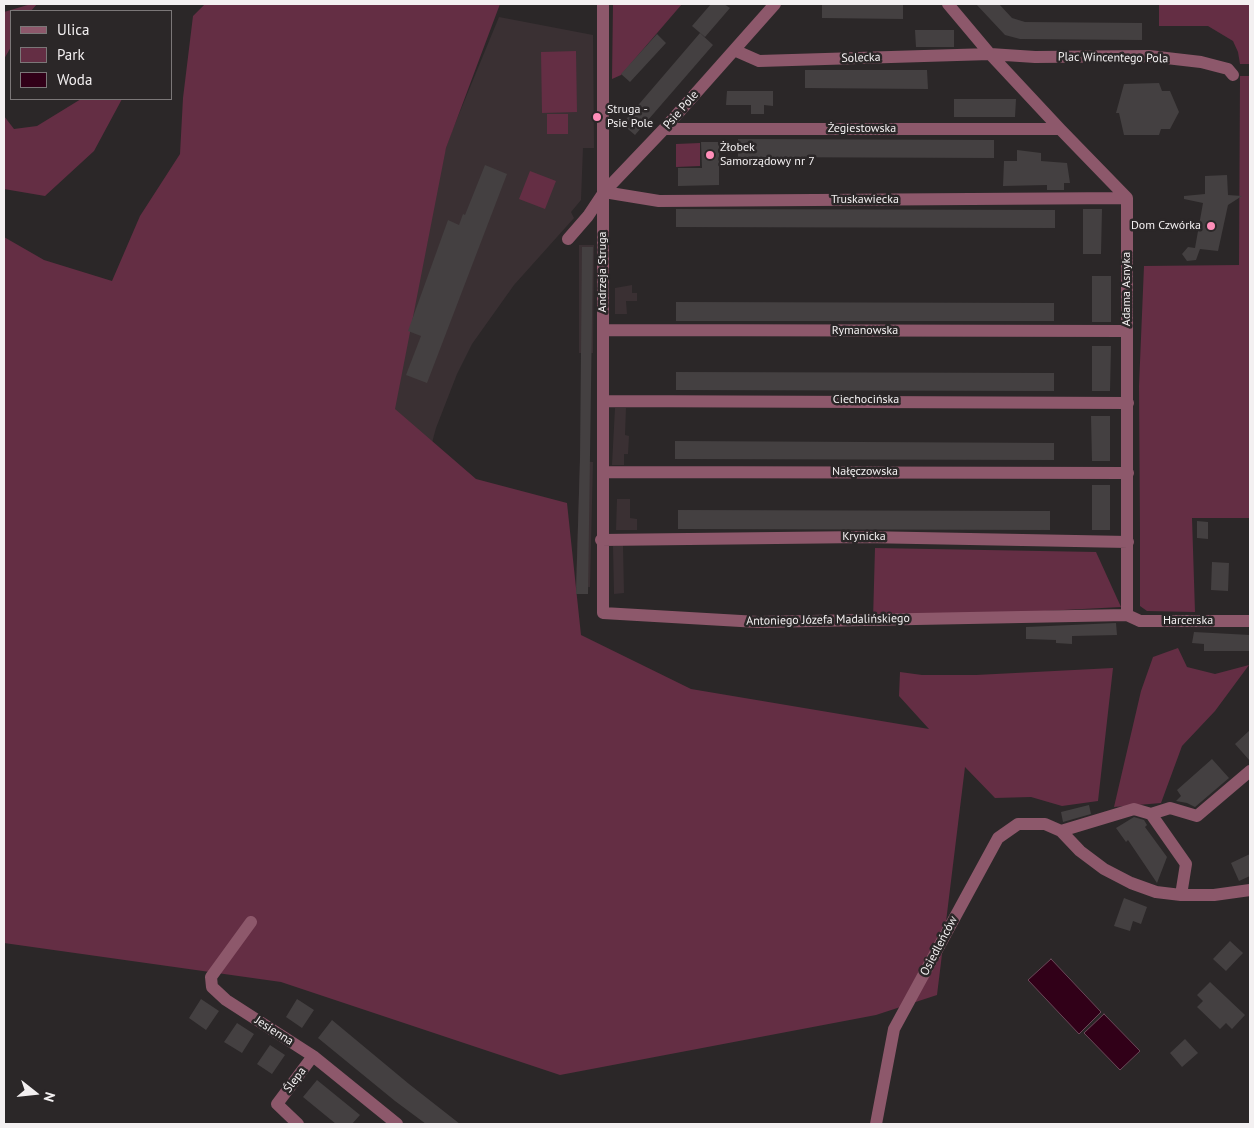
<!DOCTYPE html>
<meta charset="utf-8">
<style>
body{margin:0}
#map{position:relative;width:1254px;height:1128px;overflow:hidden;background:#2b2728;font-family:"PT Sans",sans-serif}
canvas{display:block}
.frame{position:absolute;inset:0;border:5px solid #f3f0f1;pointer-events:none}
.legend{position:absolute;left:10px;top:10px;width:162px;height:90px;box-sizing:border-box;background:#2b2728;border:1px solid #7b7778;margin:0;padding:6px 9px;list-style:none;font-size:15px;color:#f3f0f1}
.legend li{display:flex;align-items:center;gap:10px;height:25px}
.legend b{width:25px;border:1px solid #7b7778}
.north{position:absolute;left:10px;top:1068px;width:50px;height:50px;-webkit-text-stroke:4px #2b2728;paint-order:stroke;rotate:106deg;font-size:14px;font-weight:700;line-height:20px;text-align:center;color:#f3f0f1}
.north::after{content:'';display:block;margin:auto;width:18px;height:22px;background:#f3f0f1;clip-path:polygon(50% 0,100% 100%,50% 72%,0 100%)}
</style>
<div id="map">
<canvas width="1254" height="1128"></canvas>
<div class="frame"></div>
<ul class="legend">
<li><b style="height:6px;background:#8d586b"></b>Ulica</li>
<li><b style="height:14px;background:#642e44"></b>Park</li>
<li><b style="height:14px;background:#310018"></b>Woda</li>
</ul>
<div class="north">N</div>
</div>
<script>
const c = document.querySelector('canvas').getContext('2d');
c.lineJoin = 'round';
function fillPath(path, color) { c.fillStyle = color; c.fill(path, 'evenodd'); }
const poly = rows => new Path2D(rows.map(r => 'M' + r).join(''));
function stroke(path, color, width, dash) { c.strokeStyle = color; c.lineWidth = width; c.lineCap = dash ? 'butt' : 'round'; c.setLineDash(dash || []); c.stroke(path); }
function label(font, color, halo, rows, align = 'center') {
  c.font = font + ' "PT Sans",sans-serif'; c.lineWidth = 5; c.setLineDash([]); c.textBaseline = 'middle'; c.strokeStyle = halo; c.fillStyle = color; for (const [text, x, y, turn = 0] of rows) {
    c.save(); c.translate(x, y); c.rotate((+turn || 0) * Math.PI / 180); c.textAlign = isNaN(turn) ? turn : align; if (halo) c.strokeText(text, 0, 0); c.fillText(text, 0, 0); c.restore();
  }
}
fillPath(poly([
 [499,17,593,35,594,148,583,148,581,200,571,212,574,218,514,285,472,344,457,374,436,428,426,465,341,440,452,131],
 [579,245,594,245,593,353,579,353],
 [632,285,632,293,637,293,637,301,626,301,627,314,615,314,615,288],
 [615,408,626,408,625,435,629,436,628,454,624,454,624,465,612,465],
 [580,461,593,462,590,587,576,587],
 [617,499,630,499,630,518,637,519,637,530,616,530],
 [623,545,624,593,614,594,613,546]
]), '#3a3033');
fillPath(poly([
 [31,4,37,4,31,11,11,11,11,47,4,59,4,12],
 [205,4,500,4,446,148,395,409,476,479,567,503,581,635,691,689,929,729,899,696,900,672,922,675,976,675,1113,668,1098,801,1062,806,1031,797,995,798,965,767,937,995,876,1015,560,1075,281,982,4,943,4,237,44,260,112,281,140,216,180,154,183,98,193,16],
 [613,4,682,4,621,75,612,79],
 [1159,4,1250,4,1250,64,1240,64,1238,52,1233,41,1208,26,1159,26],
 [576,51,577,112,542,113,541,52],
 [1240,76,1250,76,1250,518,1192,518,1195,612,1147,611,1140,606,1140,535,1139,386,1144,266,1239,265],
 [81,99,122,99,94,151,45,196,4,189,4,116,14,129,37,126],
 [547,114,568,114,568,134,547,134],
 [700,143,700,166,676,167,676,144],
 [530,171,556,181,545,209,519,199],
 [875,548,1096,552,1121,607,873,620],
 [1178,648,1187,667,1215,674,1249,665,1215,711,1182,746,1161,803,1114,807,1141,691,1153,657]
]), '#642e44');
const water = poly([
 [1051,959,1101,1012,1079,1034,1028,980,1051,959],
 [1104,1014,1140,1051,1120,1070,1084,1033,1104,1014]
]);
fillPath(water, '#310018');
stroke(water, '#6b4859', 1);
fillPath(poly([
 [711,4,724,4,730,8,705,37,692,26],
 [822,4,903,4,903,19,822,18],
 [976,4,999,4,1012,18,1025,22,1142,23,1142,40,1020,39,1005,35],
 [915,30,954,30,954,47,916,47],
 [700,33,713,45,635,135,622,124],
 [657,34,666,43,630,82,621,74],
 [805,70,927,70,928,89,805,88],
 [1159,83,1162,91,1170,91,1179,112,1170,129,1161,129,1159,135,1124,135,1119,113,1116,113,1124,84],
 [727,91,773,91,773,106,764,105,764,114,751,114,751,105,726,105],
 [954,99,1016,99,1015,117,954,117],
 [738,139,994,140,994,158,738,157],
 [701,142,719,142,719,185,678,186,678,168,702,168],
 [1017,150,1041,153,1041,161,1067,163,1070,183,1064,183,1064,190,1047,190,1047,185,1003,186,1004,161,1017,161],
 [485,165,507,174,427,383,406,375,421,336,408,331,448,220,459,225,463,214,465,215],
 [1227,175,1228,195,1242,196,1228,205,1218,251,1200,249,1196,260,1187,261,1182,254,1188,247,1195,248,1203,203,1184,199,1184,196,1205,194,1205,176],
 [676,209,1055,210,1055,228,676,227],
 [1083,209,1102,209,1101,254,1083,254],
 [582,247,593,247,588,594,576,594,580,458],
 [1092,276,1111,276,1111,322,1092,322],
 [676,302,1054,303,1054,321,676,321],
 [1092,346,1111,346,1110,391,1092,391],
 [676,372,1054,373,1054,391,676,390],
 [1091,416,1110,416,1110,461,1092,461],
 [675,441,1054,443,1054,460,675,459],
 [1092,485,1110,485,1110,530,1092,530],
 [678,510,1050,511,1050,530,678,529],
 [1197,521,1208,522,1208,539,1197,538],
 [1212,562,1229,563,1228,591,1211,590],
 [1116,623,1117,635,1072,636,1072,644,1056,643,1056,640,1026,639,1026,627],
 [1194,632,1250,635,1250,651,1204,651,1204,644,1192,643],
 [1250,730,1250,761,1235,744],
 [1212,759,1229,778,1195,807,1187,803,1176,801,1181,796,1177,790],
 [1089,805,1091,814,1063,822,1061,812],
 [1134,817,1144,820,1147,825,1145,827,1167,857,1157,883,1128,840,1126,842,1116,828],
 [1250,854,1250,876,1239,881,1231,863],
 [1124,898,1147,907,1141,924,1133,921,1130,931,1114,926],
 [1230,941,1243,953,1226,971,1213,959],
 [1210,982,1245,1015,1232,1029,1226,1023,1220,1029,1197,1007,1203,1001,1197,995],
 [201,999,219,1011,206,1030,189,1018],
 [297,999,314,1010,302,1028,286,1017],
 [332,1020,409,1084,460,1124,426,1124,395,1101,318,1038],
 [237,1023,254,1034,242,1053,224,1042],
 [1185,1039,1198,1053,1182,1067,1170,1053],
 [270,1045,285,1055,272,1074,257,1064],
 [317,1080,360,1115,352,1124,336,1124,303,1097]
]), '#444041');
stroke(poly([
 [603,4,603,613,758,622,1127,615,1140,621,1250,621],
 [948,4,990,54,1060,129,1127,198,1127,615],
 [734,50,759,61,990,54,1035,57,1149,56,1201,62,1228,69,1233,75],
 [664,129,1060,129],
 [604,192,659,201,1127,198],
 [568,239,588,216,604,192,664,129,775,4],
 [603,330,1127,331],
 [604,401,1128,403],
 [603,472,1128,473],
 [601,540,864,537,1128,542],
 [1061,831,1134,809,1151,814],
 [1181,895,1186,864,1151,814,1170,808,1197,816,1250,771],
 [251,922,211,977,212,987,226,1000,313,1056,397,1124],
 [298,1124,277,1104,313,1056],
 [876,1124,894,1029,998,838,1018,824,1045,824,1061,831,1080,851,1104,869,1131,883,1156,892,1181,895,1214,895,1250,890]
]), '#8d586b', 12);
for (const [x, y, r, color] of [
 [597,117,5,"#ff8eb9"],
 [710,155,5,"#ff8eb9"],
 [1211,226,5,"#ff8eb9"]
]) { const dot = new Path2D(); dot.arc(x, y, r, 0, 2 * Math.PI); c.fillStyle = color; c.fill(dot); stroke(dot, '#2b2728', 2); }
label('12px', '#f3f0f1', '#2b2728', [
 ["Solecka",861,58,-2],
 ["Plac Wincentego Pola",1113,58,1],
 ["Psie Pole",681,110,-49],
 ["Żegiestowska",862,129],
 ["Truskawiecka",865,200],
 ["Andrzeja Struga",603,272,-90],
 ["Adama Asnyka",1127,289,-90],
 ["Rymanowska",865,331],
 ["Ciechocińska",866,400],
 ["Nałęczowska",865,472],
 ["Krynicka",864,537],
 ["Antoniego Józefa Madalińskiego",828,620,-1],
 ["Harcerska",1188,621],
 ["Osiedleńców",939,946,-62],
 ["Jesienna",274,1031,33],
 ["Ślepa",295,1080,-53]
]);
label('12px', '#f3f0f1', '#2b2728', [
 ["Struga -",607,110],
 ["Psie Pole",607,124],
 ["Żłobek",720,148],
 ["Samorządowy nr 7",720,162],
 ["Dom Czwórka",1201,226,"right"]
], 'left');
</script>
